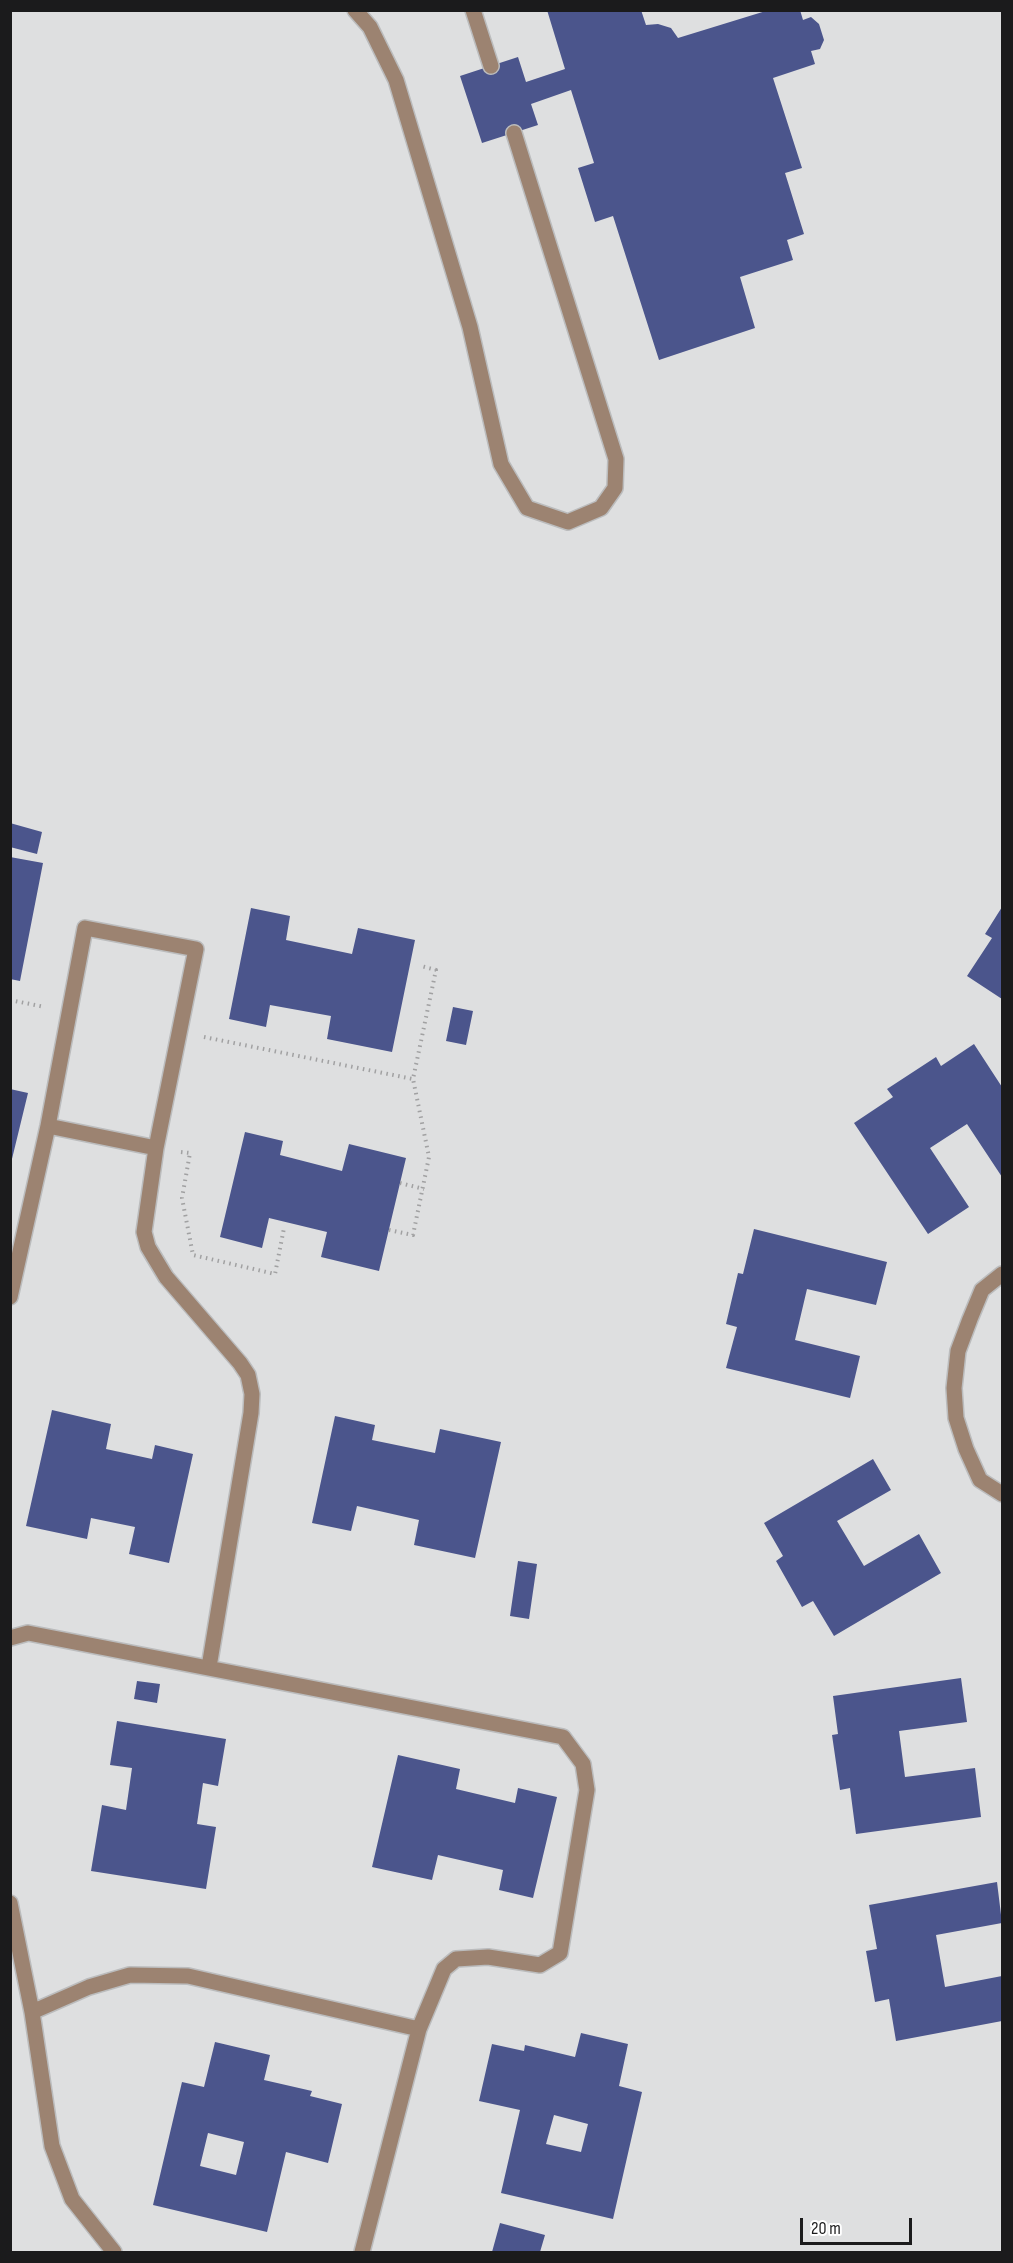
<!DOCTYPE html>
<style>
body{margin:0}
#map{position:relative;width:1013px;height:2263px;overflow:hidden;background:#dedfe0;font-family:"Sofia Sans Condensed",sans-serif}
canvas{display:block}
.frame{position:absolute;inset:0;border:12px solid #1b1b1c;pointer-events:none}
.scale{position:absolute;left:800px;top:2218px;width:112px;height:27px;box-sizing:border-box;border:3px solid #1b1b1c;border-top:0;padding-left:8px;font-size:18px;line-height:21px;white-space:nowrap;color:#1b1b1c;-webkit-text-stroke:4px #fff;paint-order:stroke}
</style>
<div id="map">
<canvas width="1013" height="2263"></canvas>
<div class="frame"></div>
<div class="scale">20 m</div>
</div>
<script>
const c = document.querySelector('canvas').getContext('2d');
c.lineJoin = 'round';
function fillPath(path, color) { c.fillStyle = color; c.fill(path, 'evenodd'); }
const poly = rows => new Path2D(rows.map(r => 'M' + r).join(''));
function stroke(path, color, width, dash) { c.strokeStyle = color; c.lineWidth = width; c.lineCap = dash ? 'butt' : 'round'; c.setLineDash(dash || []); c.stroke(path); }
fillPath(poly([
 [547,10,641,10,646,25,658,24,671,28,678,38,769,10,800,10,803,20,811,17,819,24,824,40,820,49,811,51,815,64,773,78,802,168,785,173,804,234,787,240,793,260,740,277,755,328,659,360,613,216,595,222,578,168,594,163,571,90,531,104,538,125,482,143,460,76,518,57,526,82,565,69],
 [10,823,42,832,37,854,10,847],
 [10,857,43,863,20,981,10,979],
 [1002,907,1002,999,967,976,992,938,985,934],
 [251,908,290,916,286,940,352,954,358,928,415,940,392,1052,327,1039,331,1016,270,1005,266,1027,229,1019],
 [453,1007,473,1011,466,1045,446,1041],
 [974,1044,1002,1087,1002,1177,967,1124,930,1148,969,1207,928,1234,854,1123,893,1097,887,1089,936,1057,941,1066],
 [10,1089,28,1093,11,1163,10,1163],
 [245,1132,283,1141,280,1155,342,1171,349,1144,406,1158,379,1271,321,1257,327,1232,269,1218,262,1248,220,1237],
 [754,1229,887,1262,876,1305,807,1289,795,1340,860,1356,850,1398,726,1368,737,1327,726,1324,738,1273,743,1274],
 [52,1410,111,1424,106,1449,152,1459,155,1445,193,1454,169,1563,129,1554,135,1527,91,1518,87,1539,26,1526],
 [335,1416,375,1425,372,1440,435,1453,440,1429,501,1442,475,1558,414,1545,419,1520,357,1506,351,1531,312,1523],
 [873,1459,891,1490,837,1521,864,1566,919,1534,941,1573,834,1636,813,1601,802,1607,776,1561,783,1556,764,1523],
 [518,1561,537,1564,529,1619,510,1616],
 [961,1678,967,1722,899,1731,905,1777,975,1768,981,1817,856,1834,850,1788,840,1790,832,1735,838,1734,833,1696],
 [137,1681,160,1684,157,1703,134,1699],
 [117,1721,226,1739,218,1786,203,1783,197,1824,216,1827,206,1889,91,1871,102,1805,126,1810,132,1768,110,1765],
 [398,1755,460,1769,456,1789,515,1803,518,1788,557,1797,533,1898,499,1890,503,1870,438,1855,432,1880,372,1867],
 [997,1882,1002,1923,936,1935,945,1987,1002,1976,1002,2021,896,2041,889,1999,875,2002,866,1951,877,1949,869,1905],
 [581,2033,628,2044,619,2086,642,2092,613,2219,501,2193,520,2110,479,2101,492,2044,524,2051,525,2045,575,2057],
 [554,2115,588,2124,581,2152,546,2144],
 [215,2042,270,2055,264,2080,312,2091,310,2096,342,2104,328,2163,286,2152,267,2232,153,2205,182,2082,204,2087],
 [208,2133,244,2142,236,2175,200,2166],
 [500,2223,545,2235,540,2252,492,2252]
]), '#4b558c');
const lane = poly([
 [355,10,370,27,396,80,470,327,501,464,527,508,568,522,601,508,615,488,616,459,514,133],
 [473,10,491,66],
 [156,1148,144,1232,148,1247,166,1277,240,1363,248,1375,252,1394,251,1413,209,1667],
 [1002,1274,982,1290,970,1319,958,1351,954,1388,956,1418,966,1449,980,1480,1002,1494],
 [10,1297,48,1126,85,928,196,949,156,1148,48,1126],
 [10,1638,28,1633,563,1737,583,1764,587,1790,560,1953,540,1965,488,1957,456,1959,444,1969,419,2029,362,2252],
 [10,1903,32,2012,52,2146,72,2199,114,2252],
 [32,2012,89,1987,130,1975,188,1976,419,2029]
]);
stroke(lane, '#bbbcbd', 18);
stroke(poly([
 [10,1000,45,1007],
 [204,1037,413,1079,436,970,421,966],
 [181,1152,190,1153,182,1198,193,1255,275,1274,284,1228],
 [400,1183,424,1189],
 [389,1230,413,1235,429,1157,413,1079]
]), '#a1a1a2', 4, [1.5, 4.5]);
stroke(lane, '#9c8371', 15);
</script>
